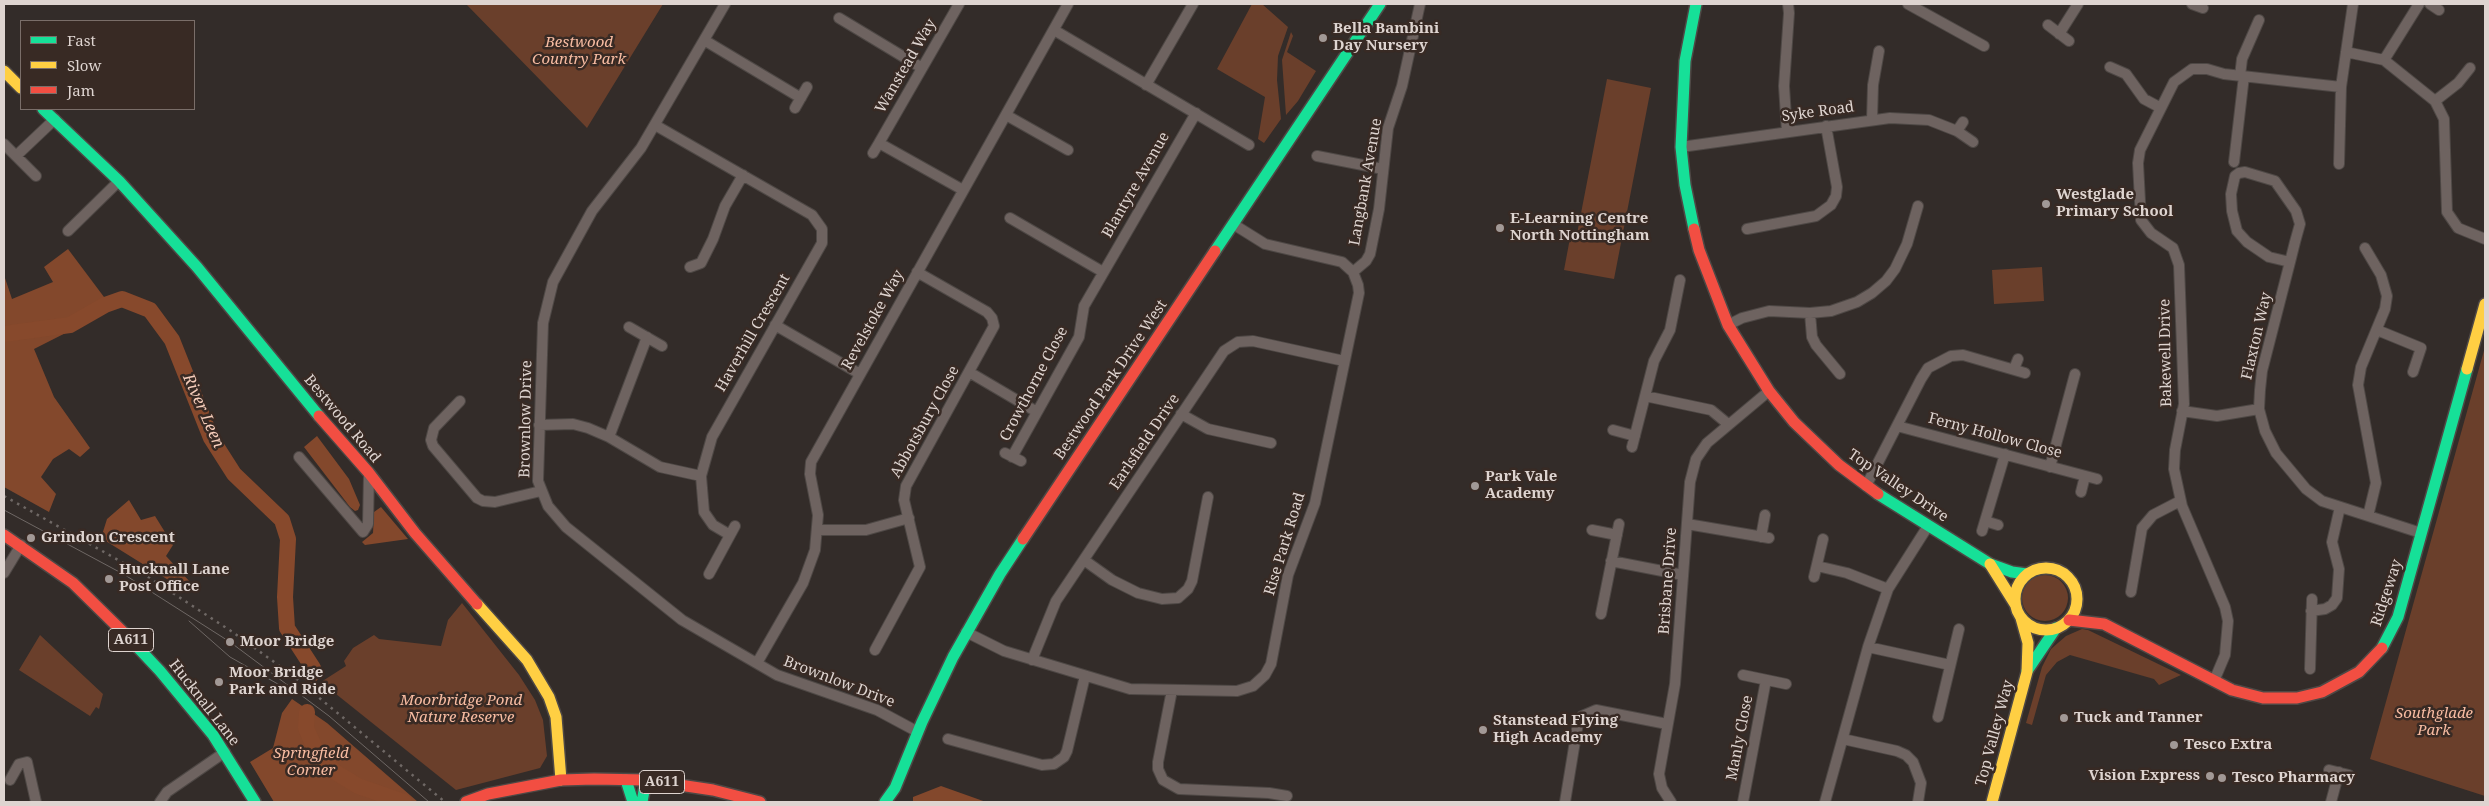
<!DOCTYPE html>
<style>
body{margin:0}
#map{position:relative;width:2489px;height:806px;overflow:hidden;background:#332c29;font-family:"Noto Serif",serif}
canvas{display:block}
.frame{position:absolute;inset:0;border:5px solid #ded4d0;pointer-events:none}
.legend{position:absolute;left:20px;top:20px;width:175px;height:90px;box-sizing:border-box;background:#382a24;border:1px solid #7a6e69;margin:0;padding:6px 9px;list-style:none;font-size:15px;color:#ded4d0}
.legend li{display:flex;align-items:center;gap:10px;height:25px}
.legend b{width:25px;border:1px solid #7a6e69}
</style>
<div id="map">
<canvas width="2489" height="806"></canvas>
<div class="frame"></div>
<ul class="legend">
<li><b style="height:6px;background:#16e098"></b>Fast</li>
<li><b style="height:6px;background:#ffcf43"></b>Slow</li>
<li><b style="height:6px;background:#f24e42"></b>Jam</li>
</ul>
</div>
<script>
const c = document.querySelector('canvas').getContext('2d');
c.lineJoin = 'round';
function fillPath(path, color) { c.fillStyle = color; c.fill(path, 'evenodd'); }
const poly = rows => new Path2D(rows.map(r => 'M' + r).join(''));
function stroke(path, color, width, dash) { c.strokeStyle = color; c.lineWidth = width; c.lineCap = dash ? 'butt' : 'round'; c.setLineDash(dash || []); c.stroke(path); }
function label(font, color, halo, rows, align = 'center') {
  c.font = font + ' "Noto Serif",serif'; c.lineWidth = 5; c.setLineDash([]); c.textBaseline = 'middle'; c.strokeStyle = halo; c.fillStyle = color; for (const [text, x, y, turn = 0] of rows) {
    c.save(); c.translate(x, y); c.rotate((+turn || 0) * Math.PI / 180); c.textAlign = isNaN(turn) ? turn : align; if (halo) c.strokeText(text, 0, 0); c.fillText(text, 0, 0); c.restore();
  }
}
fillPath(poly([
 [466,4,663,4,587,128],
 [1252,4,1262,4,1288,27,1278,56,1277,80,1281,119,1264,143,1258,139,1265,97,1217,69],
 [1291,32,1293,36,1287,52,1316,71,1298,101,1286,115,1282,60],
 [1607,79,1651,88,1614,279,1564,270,1570,238,1576,239],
 [2042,267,2044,301,1994,304,1992,270],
 [2485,347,2485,796,2370,759],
 '2022 598a23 23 0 1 1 46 0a23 23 0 1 1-46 0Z',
 [462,603,519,675,535,700,543,720,547,756,540,768,456,790,321,682,346,666,344,661,353,648,374,635,379,639,441,646,448,620],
 [2082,629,2088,630,2181,675,2159,685,2154,679,2070,655,2057,662,2046,675,2032,725,2026,723,2042,667,2051,649,2066,636],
 [40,635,103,694,99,709,96,707,90,716,19,670]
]), '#6a3f2b');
fillPath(poly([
 [68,249,113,309,34,349,54,397,90,448,80,457,69,449,53,459,41,477,56,494,49,512,4,487,4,275,12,299,53,282,44,267],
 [317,436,349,479,360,505,358,510,355,511,350,507,304,447],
 [129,500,141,520,155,516,173,545,166,556,191,583,186,591,101,538,107,519],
 [381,507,408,539,365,545,362,542,373,533,374,512],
 [292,699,327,723,418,802,274,802,250,762,273,748,282,713],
 [941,786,986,802,913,802,913,797]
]), '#83482c');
stroke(poly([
 [4,334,70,325,105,305,122,299,150,310,172,340,211,438,234,474,282,520,288,539,285,597,287,628,313,668,311,675],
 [307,712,306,728,316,751,335,772,358,786,404,802]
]), '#87492c', 16);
const street = poly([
 [725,4,641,148,592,211,553,282,543,323,538,481,548,506,566,527,682,620,777,675,877,710,918,732],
 [959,4,879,143,963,190],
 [1908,4,1984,46],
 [2192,4,2203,8],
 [2430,4,2439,10],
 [839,18,922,68],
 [2048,25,2069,41],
 [1054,30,1249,145],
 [2059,34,2078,4],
 [704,40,801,98],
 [2346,52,2384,60,2435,101,2444,119,2447,212,2458,228,2485,239],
 [2384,60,2419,4],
 [2110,67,2126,74,2144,99,2161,108],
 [2240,76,2242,59,2259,20],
 [1146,85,1193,4],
 [2435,101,2458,83,2470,68],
 [795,108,807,87],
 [1006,115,1068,150],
 [1872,120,1873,85,1879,51],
 [1957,131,1963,122],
 [1787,132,1784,86,1789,13,1788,4],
 [4,144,16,156,55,119],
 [1681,147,1890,118,1929,120,1957,131,1973,142],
 [873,153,879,143],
 [16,156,36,176],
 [1317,156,1383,169],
 [2234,162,2244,76],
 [2339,164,2341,87,2353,4],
 [1010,218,1103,272],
 [1747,229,1816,216,1831,205,1836,196,1837,187,1826,126],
 [68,231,119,181],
 [2365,248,2381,275,2387,296,2385,309,2361,367,2358,385,2376,483,2368,516],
 [2290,262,2269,257,2247,242,2237,231,2232,211,2231,194,2235,176,2239,173,2245,172,2275,181,2296,211,2300,224,2295,242,2290,262,2262,371,2260,390,2259,409,2265,431,2276,453,2306,489,2322,501,2421,533],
 [690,267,701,263,713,239,725,206,743,175],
 [1353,272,1366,261,1370,254,1379,209,1388,128,1402,86,1420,4],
 [1810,313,1812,337,1816,345,1840,374],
 [775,325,860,374],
 [1728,325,1742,318,1769,311,1810,313,1831,311,1857,302,1872,293,1886,281,1895,269,1907,244,1918,206],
 [629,327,662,346],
 [2377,330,2421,348,2413,372],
 [2014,369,2018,359],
 [969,372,1037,412],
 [1645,396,1711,410,1728,424],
 [460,401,434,428,431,440,433,446,477,498,483,501,495,502,541,491],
 [2182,411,2217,416,2259,409],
 [1181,414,1208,429,1271,443],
 [539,425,573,424,588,428,609,437,660,467,701,476,712,437,822,243,822,229,812,215,655,125],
 [1897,426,2097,479],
 [1613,430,1635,436],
 [609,437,647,337],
 [1632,447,1654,361,1670,330,1680,280],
 [1005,453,1021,461],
 [299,457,363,532,368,524,369,473],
 [1012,457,1079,337,1084,306,1196,113],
 [2050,467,2075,374],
 [701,476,704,512,713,525,730,535],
 [1866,486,1921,379,1928,368,1951,356,1963,355,2025,373],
 [2081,492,2085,476],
 [1985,521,1998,525],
 [1687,524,1769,538],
 [818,530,866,530,909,518],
 [1592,530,1617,535],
 [1982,531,2005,454],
 [1761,537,1765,515],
 [1084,560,1112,580,1138,593,1162,599,1178,598,1188,589,1192,581,1208,497],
 [1611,561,1683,575],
 [1817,566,1847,573,1888,589],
 [4,573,21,545],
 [709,574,735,526],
 [1814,577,1823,539],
 [2131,592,2142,528,2153,515,2180,501],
 [2311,611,2325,609,2332,605,2337,598,2339,569,2332,542,2340,507],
 [1601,614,1619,524],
 [966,632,1004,651,1130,689,1237,691,1253,686,1265,675,1271,664,1288,575,1315,503,1359,293,1358,285,1353,272,1342,262,1265,244,1233,224],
 [1868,647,1950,665],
 [875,650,920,567,904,500,906,486,994,326,992,318,987,312,917,272],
 [1032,660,1056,601,1224,351,1238,342,1253,341,1344,361],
 [757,663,803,583,815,550,818,515,810,474,811,462,1068,4],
 [2310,669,2312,599],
 [1743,675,1786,684],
 [2214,681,2225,655,2228,621,2225,607,2182,506,2174,469,2175,450,2184,404,2179,265,2173,248,2151,233,2141,220,2138,163,2140,150,2174,82,2192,69,2207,69,2224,74,2341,87],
 [1172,690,1158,762,1158,769,1163,780,1179,789,1269,793,1287,796],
 [1938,717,1959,629],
 [948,739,1042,765,1054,764,1064,757,1067,751,1085,676],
 [1843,739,1897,751,1906,755,1913,762,1921,783,1918,802],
 [2329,770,2349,775],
 [10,780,19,764,27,762,36,802],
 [160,802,167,792,225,752],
 [1565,802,1578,723,1582,716,1596,710,1667,724],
 [1671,802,1662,788,1659,774,1675,684,1690,482,1696,459,1707,443,1769,391],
 [1743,802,1766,680],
 [1825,802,1868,647,1888,589,1928,526],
 [2331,802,2339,772]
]);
const fast = poly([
 [43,109,119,181,197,267,319,416],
 [1694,229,1685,185,1681,147,1685,61,1696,4],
 [1215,251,1380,4],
 [1878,494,1990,564,2012,572,2027,574],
 [128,637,160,671,213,735,255,802],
 [2382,648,2398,617,2467,369],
 [2027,671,2056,628],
 [626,780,633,802],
 [642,802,646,780],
 [885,802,895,788,922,722,953,657,1000,574,1023,539]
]);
const slow = poly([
 [4,71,21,88],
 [2467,369,2485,304],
 [1990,564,2015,604],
 '2015 599a31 31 0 1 1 62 0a31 31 0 1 1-62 0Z',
 [477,604,527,660,549,697,556,717,561,780],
 [1992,802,2027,672,2028,643,2021,618]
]);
const jam = poly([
 [1694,229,1699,250,1728,325,1769,391,1794,422,1839,465,1878,494],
 [319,416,369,473,415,533,477,604],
 [4,535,73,583,128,637],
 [1023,539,1215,251],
 [2069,620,2104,624,2232,690,2263,698,2297,698,2322,692,2359,672,2382,648],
 [466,802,488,794,561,780,594,779,646,780,713,790,760,802]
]);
stroke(street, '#4e4845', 12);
stroke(fast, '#4e4845', 14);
stroke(slow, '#4e4845', 14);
stroke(jam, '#4e4845', 14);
stroke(street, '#6e6360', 10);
stroke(fast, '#16e098', 11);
stroke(slow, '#ffcf43', 11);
stroke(jam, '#f24e42', 11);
stroke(poly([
 [4,510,125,575,230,642,329,716,429,802],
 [189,621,230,657,285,688]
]), '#6f6865', 1);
stroke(poly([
 [4,496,145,575,231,631,288,672,445,802]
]), '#6f6865', 2.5, [2.5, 5]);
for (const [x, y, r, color] of [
 [1323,38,5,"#a29996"],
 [2046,204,5,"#a29996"],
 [1500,228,5,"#a29996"],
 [1475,486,5,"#a29996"],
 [31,538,5,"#a29996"],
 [109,579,5,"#a29996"],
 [230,642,5,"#a29996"],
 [219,682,5,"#a29996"],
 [2064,718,5,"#a29996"],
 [1483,730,5,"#a29996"],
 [2174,745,5,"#a29996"],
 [2210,776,5,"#a29996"],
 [2222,778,5,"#a29996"]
]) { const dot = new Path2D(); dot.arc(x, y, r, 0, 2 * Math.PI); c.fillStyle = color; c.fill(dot); stroke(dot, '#382a24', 2); }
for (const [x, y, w] of [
 [131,640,45],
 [662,782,45]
]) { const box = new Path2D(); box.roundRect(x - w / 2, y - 11.5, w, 23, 4); c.fillStyle = '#382a24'; c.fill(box); stroke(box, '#ded4d0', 1); }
label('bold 14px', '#ded4d0', null, [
 ["A611",131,640],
 ["A611",662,782]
]);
label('bold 15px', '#ded4d0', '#382a24', [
 ["Bella Bambini",1333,29],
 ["Day Nursery",1333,46],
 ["Westglade",2056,195],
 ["Primary School",2056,212],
 ["E-Learning Centre",1510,219],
 ["North Nottingham",1510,236],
 ["Park Vale",1485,477],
 ["Academy",1485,494],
 ["Grindon Crescent",41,538],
 ["Hucknall Lane",119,570],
 ["Post Office",119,587],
 ["Moor Bridge",240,642],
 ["Moor Bridge",229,673],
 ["Park and Ride",229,690],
 ["Tuck and Tanner",2074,718],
 ["Stanstead Flying",1493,721],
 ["High Academy",1493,738],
 ["Tesco Extra",2184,745],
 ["Vision Express",2200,776,"right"],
 ["Tesco Pharmacy",2232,778]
], 'left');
label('italic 15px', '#f8bca2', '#382a24', [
 ["Bestwood",579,43],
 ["Country Park",579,60],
 ["Moorbridge Pond",461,701],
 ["Nature Reserve",461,718],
 ["Southglade",2434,714],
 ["Park",2434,731],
 ["Springfield",311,754],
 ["Corner",311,771]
]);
label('15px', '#ded4d0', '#382a24', [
 ["Wanstead Way",906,66,-60],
 ["Syke Road",1818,112,-8],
 ["Langbank Avenue",1366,182,-80],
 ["Blantyre Avenue",1136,185,-60],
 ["Revelstoke Way",873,320,-61],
 ["Haverhill Crescent",753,333,-60],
 ["Flaxton Way",2257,336,-77],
 ["Bakewell Drive",2166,353,-91],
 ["Bestwood Park Drive West",1111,380,-56],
 ["Crowthorne Close",1034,384,-62],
 ["Bestwood Road",342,419,50],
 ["Brownlow Drive",526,419,-89],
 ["Abbotsbury Close",925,422,-61],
 ["Ferny Hollow Close",1995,436,15],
 ["Earlsfield Drive",1145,442,-56],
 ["Top Valley Drive",1898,486,34],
 ["Rise Park Road",1285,544,-73],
 ["Brisbane Drive",1668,581,-86],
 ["Ridgeway",2387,593,-72],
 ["Brownlow Drive",839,682,21],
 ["Hucknall Lane",204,703,52],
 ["Top Valley Way",1995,733,-75],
 ["Manly Close",1740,738,-79]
]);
label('italic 16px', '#f5ccba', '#382a24', [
 ["River Leen",203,411,66]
]);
</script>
